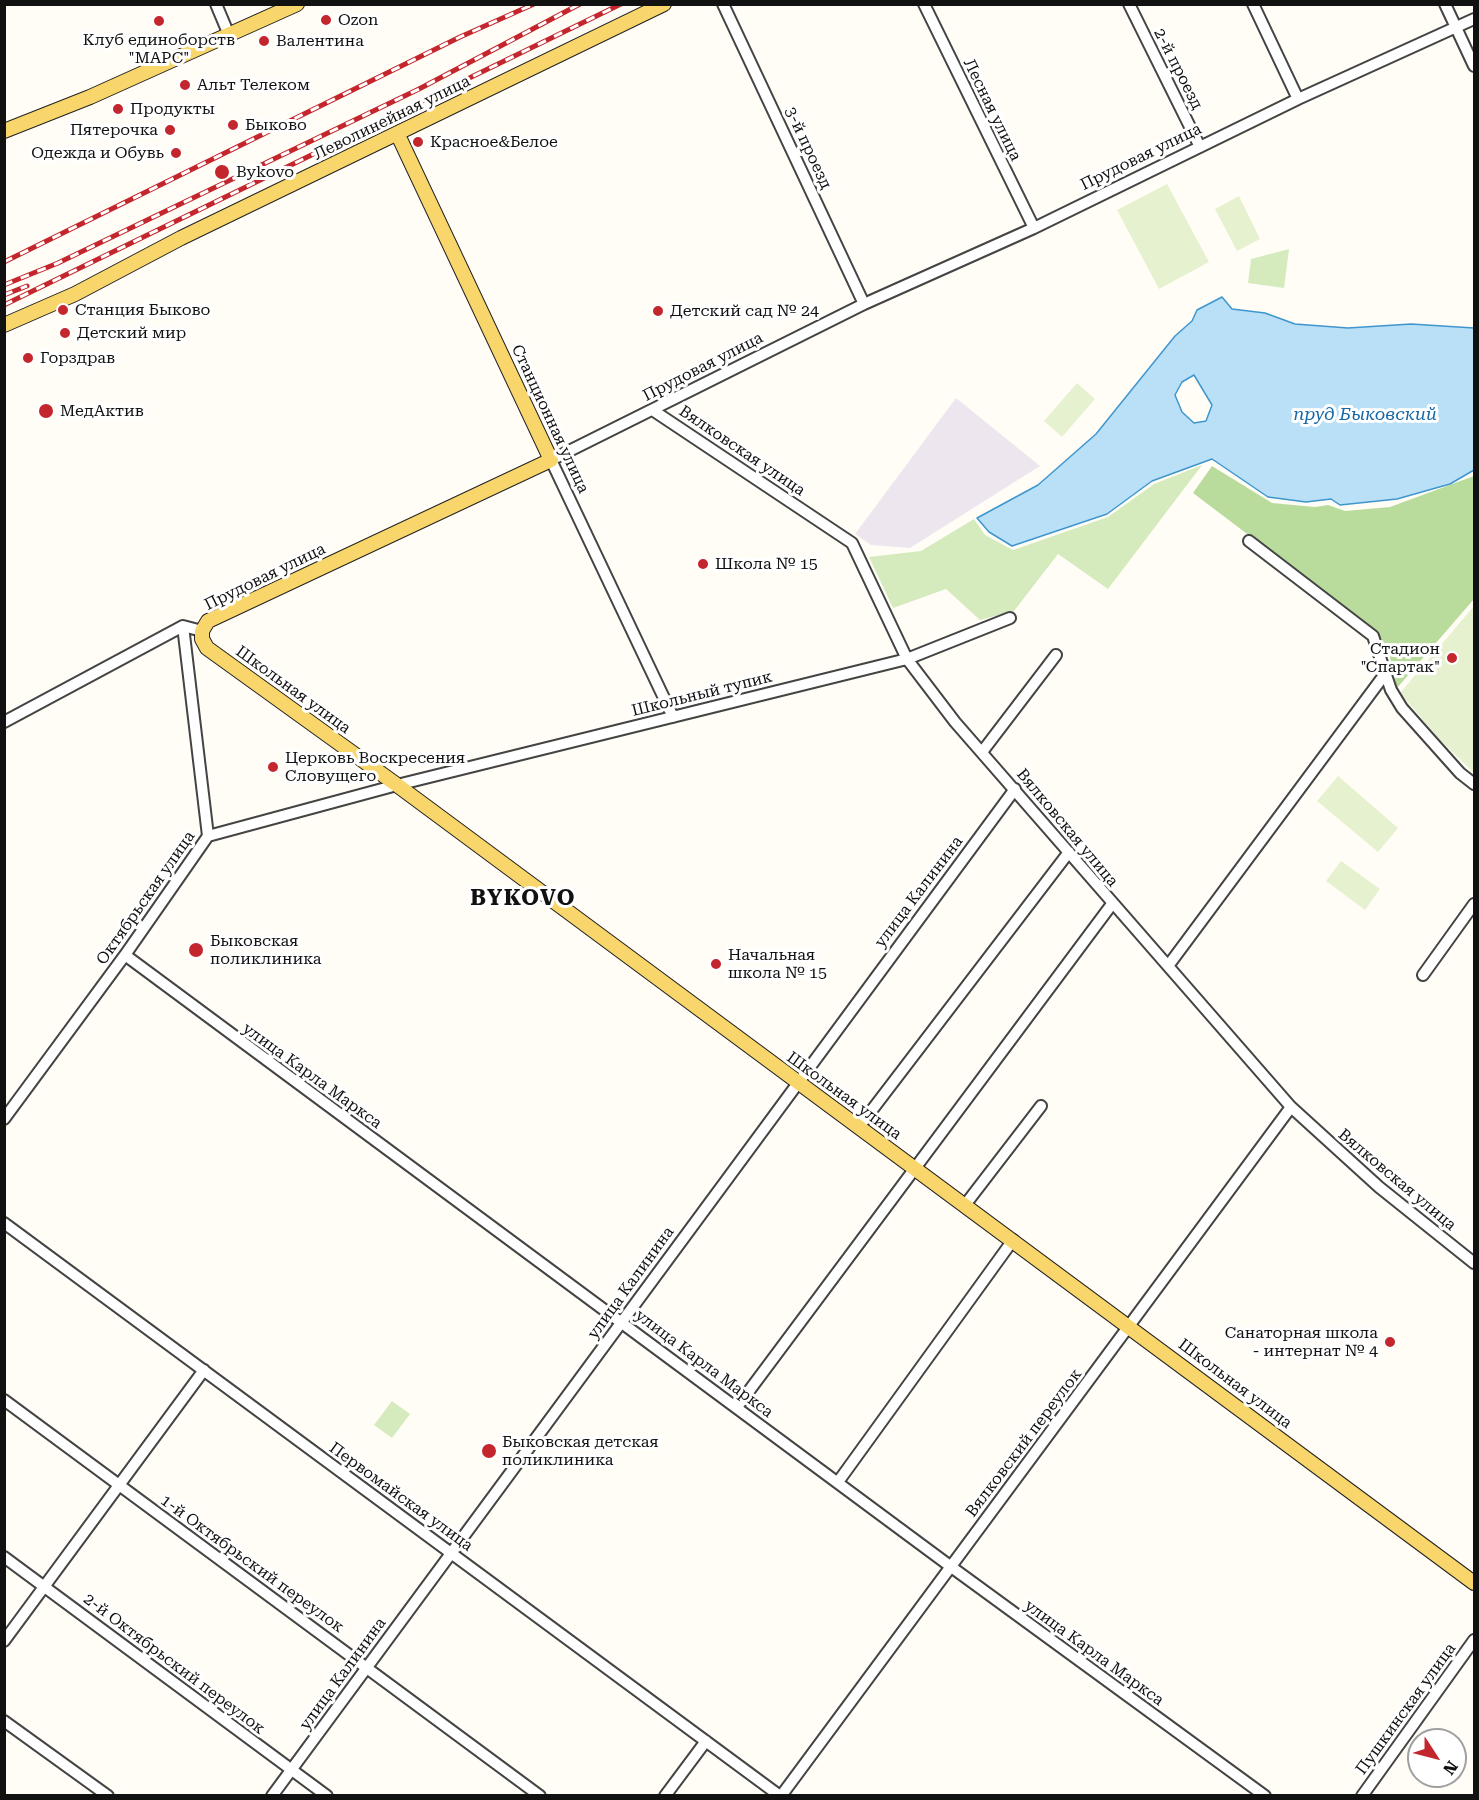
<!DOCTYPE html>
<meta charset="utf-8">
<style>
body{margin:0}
#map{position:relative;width:1479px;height:1800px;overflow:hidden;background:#fffdf5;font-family:"Roboto Serif",serif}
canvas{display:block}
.frame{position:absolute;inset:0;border:6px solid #111;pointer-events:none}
.north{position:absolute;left:1407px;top:1728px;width:60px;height:60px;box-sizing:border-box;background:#fff;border:2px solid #a0a0a0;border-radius:50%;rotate:126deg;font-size:16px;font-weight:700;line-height:24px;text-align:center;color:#111}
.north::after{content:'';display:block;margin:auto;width:21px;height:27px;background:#c4262e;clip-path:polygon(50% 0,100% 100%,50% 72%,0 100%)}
</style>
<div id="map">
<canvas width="1479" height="1800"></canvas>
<div class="frame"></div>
<div class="north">N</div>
</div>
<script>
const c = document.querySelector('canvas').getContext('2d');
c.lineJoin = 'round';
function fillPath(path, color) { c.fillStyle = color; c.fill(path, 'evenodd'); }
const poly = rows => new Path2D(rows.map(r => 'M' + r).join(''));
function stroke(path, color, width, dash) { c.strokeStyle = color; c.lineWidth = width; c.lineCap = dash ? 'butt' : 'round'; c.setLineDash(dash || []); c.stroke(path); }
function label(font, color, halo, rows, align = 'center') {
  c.font = font + ' "Roboto Serif",serif'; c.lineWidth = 6; c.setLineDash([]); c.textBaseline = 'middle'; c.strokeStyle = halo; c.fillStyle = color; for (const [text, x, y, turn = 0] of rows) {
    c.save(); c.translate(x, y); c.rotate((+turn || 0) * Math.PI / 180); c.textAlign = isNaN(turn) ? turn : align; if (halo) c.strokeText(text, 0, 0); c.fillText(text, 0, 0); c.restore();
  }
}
fillPath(poly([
 [956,398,1040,466,910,548,871,545,855,534]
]), '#eee6ef');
fillPath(poly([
 [1289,249,1284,288,1248,283,1251,259],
 [1202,465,1108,589,1058,554,1014,611,980,620,946,589,893,608,869,557,921,551,974,519,985,535,1013,550,1108,517,1154,484],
 [392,1401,410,1414,392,1438,374,1425]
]), '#d5ebbd');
fillPath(poly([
 [1212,466,1272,503,1315,507,1328,505,1345,511,1390,507,1474,476,1474,599,1397,688,1388,649,1377,632,1193,493]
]), '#b9dc9c');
fillPath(poly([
 [1167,184,1209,262,1159,289,1117,210],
 [1239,196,1260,239,1237,251,1215,209],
 [1077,383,1095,399,1062,437,1044,421],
 [1474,606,1474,773,1441,741,1400,693],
 [1338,776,1398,828,1378,852,1317,801],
 [1341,861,1380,889,1365,910,1326,881]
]), '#e6f2cf');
const water = poly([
 [1222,297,1232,309,1265,313,1295,324,1348,328,1411,324,1474,328,1474,470,1450,484,1397,499,1340,505,1331,499,1306,502,1268,497,1212,459,1152,481,1107,514,1012,546,989,532,977,518,1038,485,1096,434,1175,336,1192,321,1197,310,1222,297],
 [1194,375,1212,405,1206,421,1194,423,1182,412,1175,395,1182,382,1194,375]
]);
fillPath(water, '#b9e0f7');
stroke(water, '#3f96cf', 1.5);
const minor = poly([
 [216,4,229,35],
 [723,4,864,304],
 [924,4,1034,228],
 [1129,4,1200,147],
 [1253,4,1298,99],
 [1445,4,1474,66],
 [654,411,852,543,907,659,955,722,1291,1107,1379,1187,1474,1263],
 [1249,541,1373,636,1391,690,1402,708,1460,773,1474,784],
 [673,717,551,460,864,304,1034,228,1298,99,1474,19],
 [4,722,183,626,202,631],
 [982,752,1056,655],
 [208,836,397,785,907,659,1010,618],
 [125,955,950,1566,1265,1796],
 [1168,966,1385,674],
 [1423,975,1474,904],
 [4,1119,125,955,208,836,183,626],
 [859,1127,1069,852],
 [965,1205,1041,1106],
 [4,1223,780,1796],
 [4,1400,540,1796],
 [737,1407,1112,904],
 [838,1482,1013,1240],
 [4,1557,327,1796],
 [4,1641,204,1370],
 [4,1721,108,1796],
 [272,1796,1015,789],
 [665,1796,706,1741],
 [781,1796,1291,1107],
 [1362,1796,1474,1640]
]);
const major = poly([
 [4,131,90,97,297,4],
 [398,135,551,460,208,621,202,631,202,639,207,648,397,785,1474,1583],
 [4,325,75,294,181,238,664,4]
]);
stroke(minor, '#444', 14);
stroke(major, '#222', 16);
stroke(minor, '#fff', 10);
stroke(major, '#f9d66b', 14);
const rail = poly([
 [4,262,460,37,534,4],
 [4,285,58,263,419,89,580,4],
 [4,295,27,286],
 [4,305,621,4]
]);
stroke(rail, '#c4262e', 5);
stroke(rail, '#fff', 3, [9]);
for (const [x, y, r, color] of [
 [326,20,6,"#c4262e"],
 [159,21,6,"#c4262e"],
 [264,41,6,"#c4262e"],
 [185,85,6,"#c4262e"],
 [118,109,6,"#c4262e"],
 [233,125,6,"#c4262e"],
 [170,130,6,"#c4262e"],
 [418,142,6,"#c4262e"],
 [176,153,6,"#c4262e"],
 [222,172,8,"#c4262e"],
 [63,310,6,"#c4262e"],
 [658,311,6,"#c4262e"],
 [65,333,6,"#c4262e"],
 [28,358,6,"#c4262e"],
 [46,411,8,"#c4262e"],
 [703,564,6,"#c4262e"],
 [1452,658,6,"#c4262e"],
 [273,767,6,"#c4262e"],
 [196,950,8,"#c4262e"],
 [716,964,6,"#c4262e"],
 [1390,1342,6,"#c4262e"],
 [489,1451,8,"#c4262e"]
]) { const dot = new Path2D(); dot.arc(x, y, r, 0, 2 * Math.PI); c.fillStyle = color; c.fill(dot); stroke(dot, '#fff', 2); }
label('16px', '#111', '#fff', [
 ["Ozon",338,20],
 ["Клуб единоборств",159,40,"center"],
 ["\"МАРС\"",159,58,"center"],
 ["Валентина",276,41],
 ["Альт Телеком",197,85],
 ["Продукты",130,109],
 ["Быково",245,125],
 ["Пятерочка",158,130,"right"],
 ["Красное&Белое",430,142],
 ["Одежда и Обувь",164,153,"right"],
 ["Bykovo",236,172],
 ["Станция Быково",75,310],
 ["Детский сад № 24",670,311],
 ["Детский мир",77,333],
 ["Горздрав",40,358],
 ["МедАктив",60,411],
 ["Школа № 15",715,564],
 ["Стадион",1440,649,"right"],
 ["\"Спартак\"",1440,667,"right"],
 ["Церковь Воскресения",285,758],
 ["Словущего",285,776],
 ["Быковская",210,941],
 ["поликлиника",210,959],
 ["Начальная",728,955],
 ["школа № 15",728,973],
 ["Санаторная школа",1378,1333,"right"],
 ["- интернат № 4",1378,1351,"right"],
 ["Быковская детская",502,1442],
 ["поликлиника",502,1460]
], 'left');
label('16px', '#111', '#fff', [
 ["2-й проезд",1178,69,63],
 ["Лесная улица",992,110,64],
 ["Леволинейная улица",392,118,-26],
 ["3-й проезд",808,148,65],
 ["Прудовая улица",1141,157,-26],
 ["Прудовая улица",703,367,-27],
 ["Станционная улица",550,419,65],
 ["Вялковская улица",742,451,34],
 ["Прудовая улица",265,577,-26],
 ["Школьная улица",293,690,36],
 ["Школьный тупик",702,694,-14],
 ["Вялковская улица",1067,828,50],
 ["улица Калинина",919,892,-53],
 ["Октябрьская улица",146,898,-55],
 ["улица Карла Маркса",312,1076,36],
 ["Школьная улица",844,1096,36],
 ["Вялковская улица",1397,1180,40],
 ["улица Калинина",631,1283,-54],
 ["улица Карла Маркса",704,1364,37],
 ["Школьная улица",1235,1384,37],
 ["Вялковский переулок",1024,1443,-53],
 ["Первомайская улица",401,1497,36],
 ["1-й Октябрьский переулок",252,1564,36],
 ["улица Карла Маркса",1094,1653,36],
 ["2-й Октябрьский переулок",174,1664,37],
 ["улица Калинина",343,1674,-54],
 ["Пушкинская улица",1406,1709,-54]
]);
label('italic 18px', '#1768a6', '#fff', [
 ["пруд Быковский",1365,415]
]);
c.letterSpacing = '1.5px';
label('bold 22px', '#111', '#fff', [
 ["BYKOVO",523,899]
]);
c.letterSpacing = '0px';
</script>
